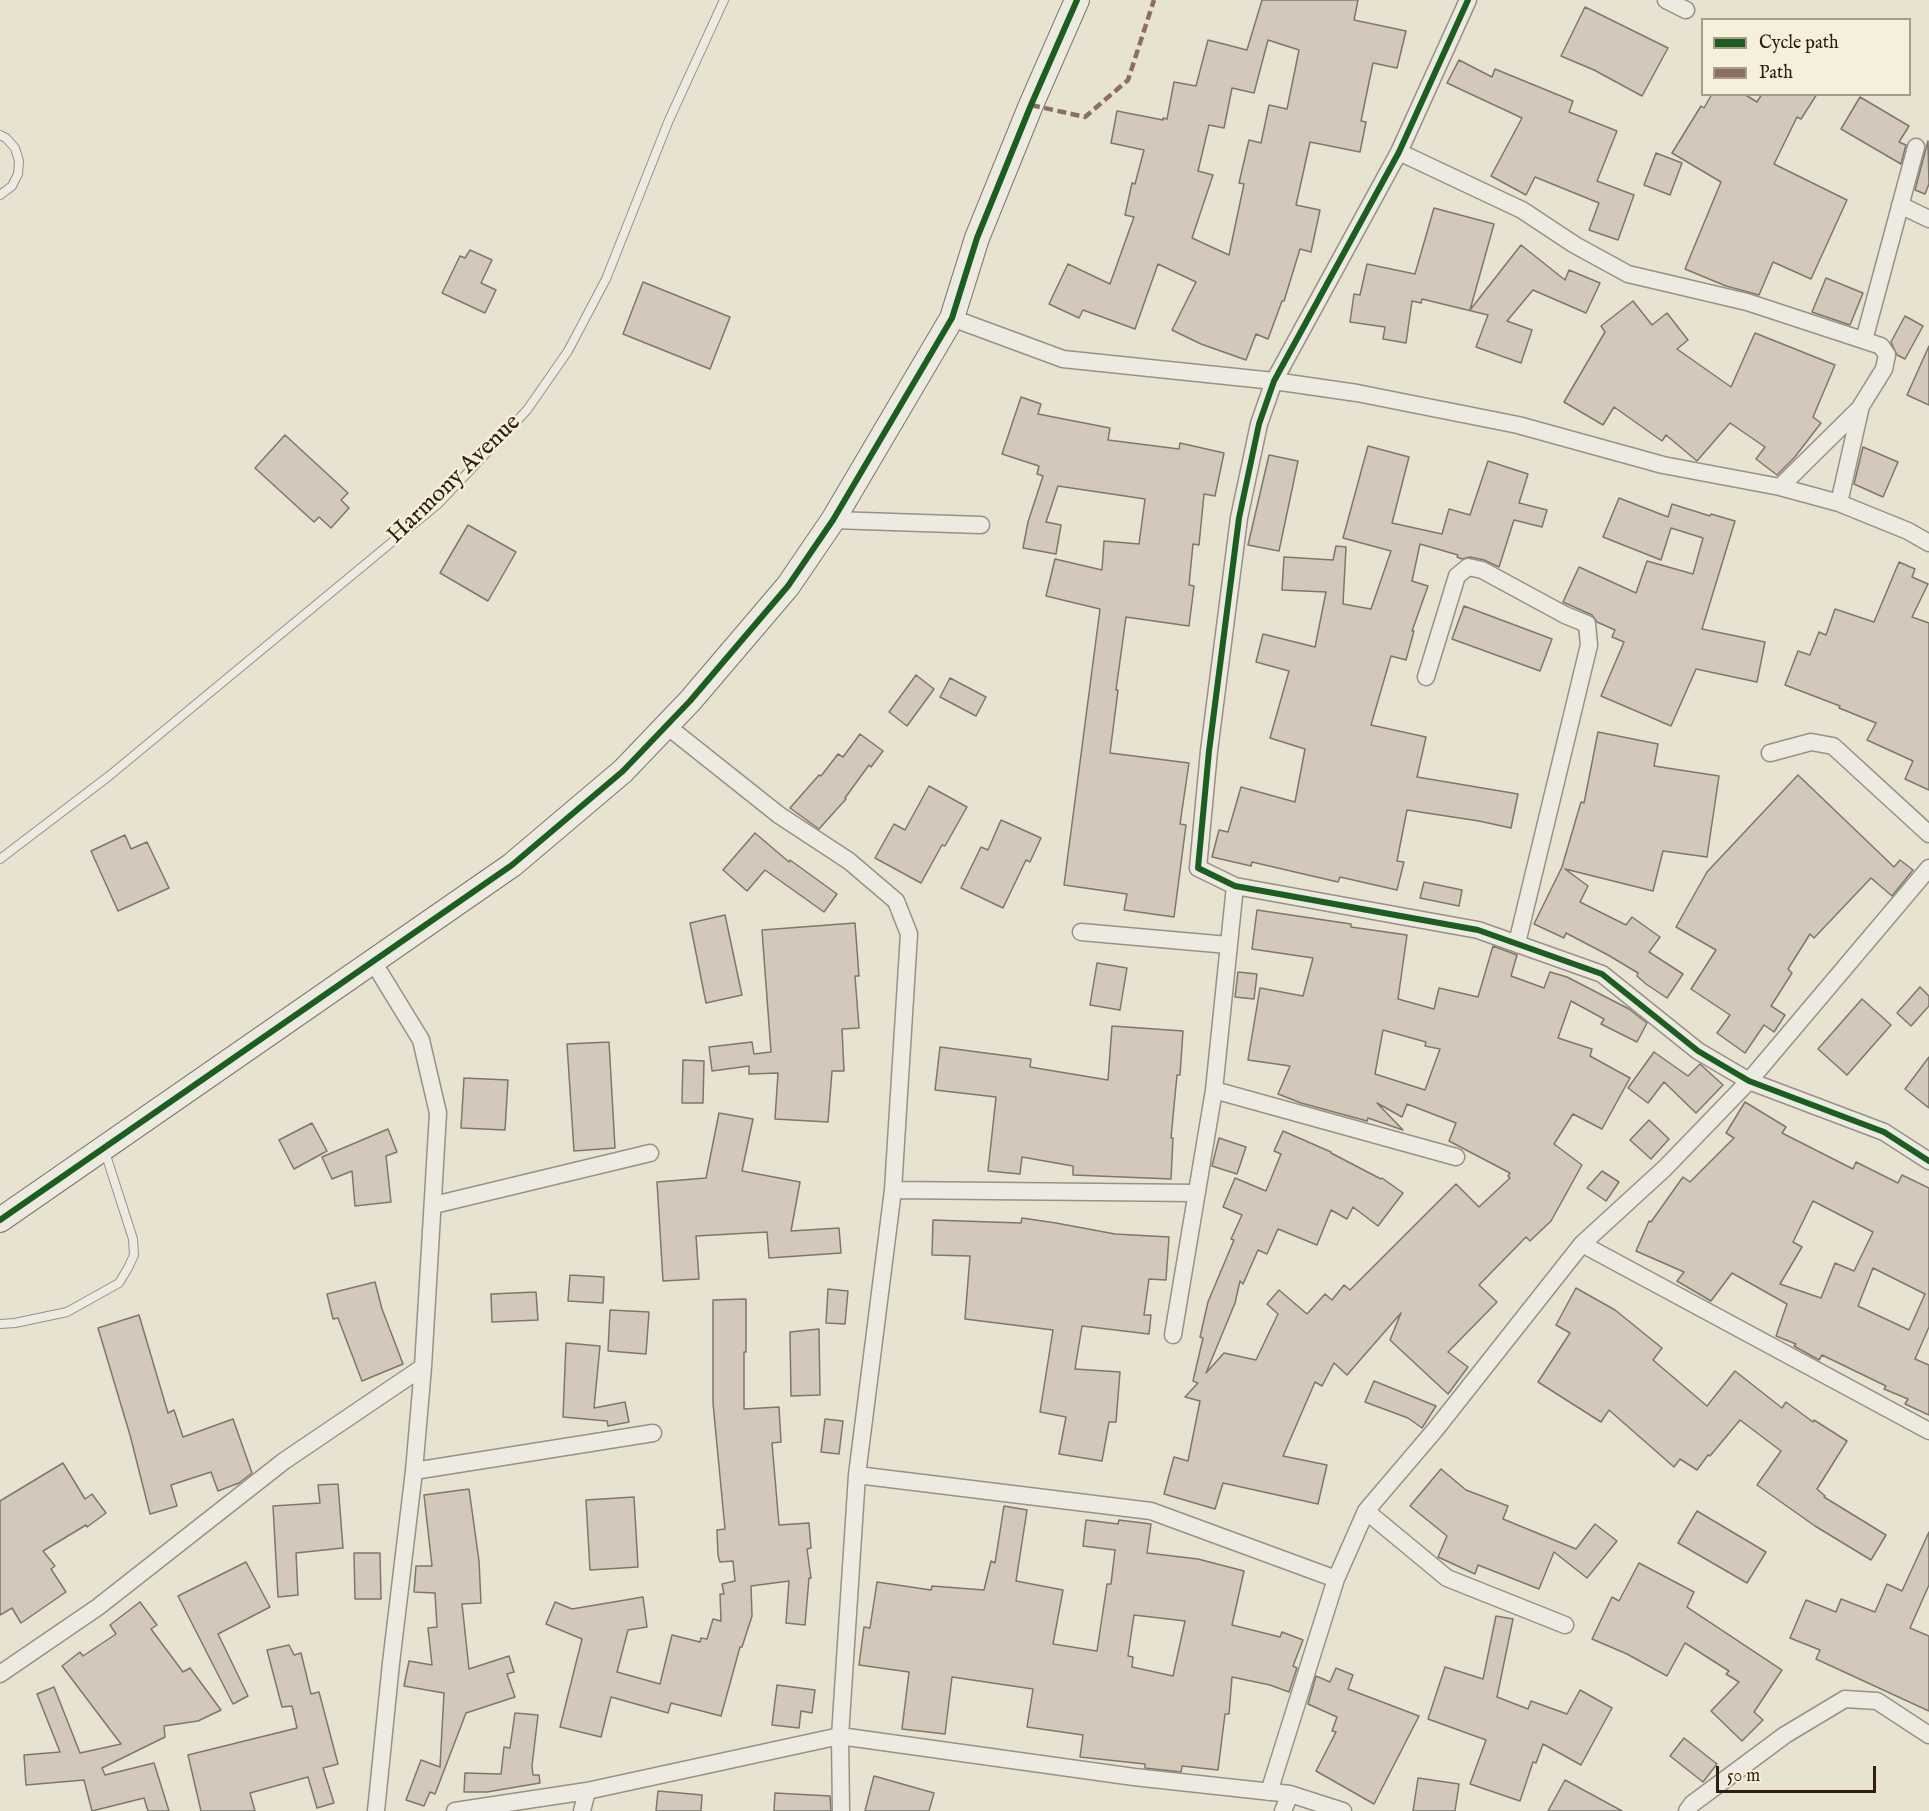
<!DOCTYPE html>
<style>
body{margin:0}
#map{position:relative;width:1929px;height:1811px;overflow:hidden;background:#e8e2d1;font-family:"IM FELL English",serif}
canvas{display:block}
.legend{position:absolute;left:1701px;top:18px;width:210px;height:78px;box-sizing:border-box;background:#f6efdb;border:2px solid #a79b89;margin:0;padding:8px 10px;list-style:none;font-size:18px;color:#311e0d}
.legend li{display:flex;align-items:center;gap:12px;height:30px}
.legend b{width:30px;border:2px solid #a79b89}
.scale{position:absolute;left:1716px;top:1766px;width:160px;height:27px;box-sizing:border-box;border:3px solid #311e0d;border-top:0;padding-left:8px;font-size:18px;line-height:21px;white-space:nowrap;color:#311e0d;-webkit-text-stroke:4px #f6efdb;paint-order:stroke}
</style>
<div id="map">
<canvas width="1929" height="1811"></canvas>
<ul class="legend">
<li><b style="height:8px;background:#1b5e20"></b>Cycle path</li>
<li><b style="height:8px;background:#8d6e63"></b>Path</li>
</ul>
<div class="scale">50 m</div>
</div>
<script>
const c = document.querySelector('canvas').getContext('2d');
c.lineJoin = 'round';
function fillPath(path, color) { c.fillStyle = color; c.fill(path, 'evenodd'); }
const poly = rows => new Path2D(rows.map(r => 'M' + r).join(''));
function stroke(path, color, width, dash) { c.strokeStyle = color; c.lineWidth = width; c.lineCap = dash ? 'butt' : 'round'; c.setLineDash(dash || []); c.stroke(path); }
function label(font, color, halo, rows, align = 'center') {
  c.font = font + ' "IM FELL English",serif'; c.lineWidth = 5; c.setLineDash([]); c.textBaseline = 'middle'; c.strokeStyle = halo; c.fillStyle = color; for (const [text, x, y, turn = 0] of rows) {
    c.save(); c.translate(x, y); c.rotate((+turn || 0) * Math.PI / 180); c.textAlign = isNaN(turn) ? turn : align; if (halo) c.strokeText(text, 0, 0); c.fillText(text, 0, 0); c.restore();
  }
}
const building = poly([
 [1262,0,1358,0,1354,20,1406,31,1397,68,1373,63,1361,121,1366,122,1360,152,1310,142,1296,205,1320,210,1311,252,1300,249,1284,301,1282,301,1268,339,1256,334,1246,360,1201,344,1172,330,1196,282,1158,264,1135,329,1083,310,1079,318,1049,304,1068,264,1110,284,1134,217,1125,215,1132,183,1135,184,1144,150,1111,143,1117,111,1163,120,1163,118,1167,119,1174,82,1196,86,1208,40,1247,50,1262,0],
 [1268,40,1299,50,1287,109,1269,105,1261,143,1249,140,1239,183,1244,184,1229,255,1192,238,1213,175,1198,171,1209,125,1224,128,1232,88,1254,93,1268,40],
 [1585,7,1668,48,1642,96,1594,70,1561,56,1585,7],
 [1459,60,1492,77,1495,69,1573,101,1569,112,1617,131,1597,181,1634,195,1618,240,1589,230,1599,203,1535,177,1526,195,1491,176,1522,118,1447,83,1459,60],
 [1712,94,1744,94,1757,102,1762,94,1817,94,1801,119,1797,117,1774,164,1847,200,1811,279,1773,262,1759,295,1726,286,1685,269,1721,182,1672,153,1701,106,1704,108,1712,94],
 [1860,97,1909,126,1899,142,1906,145,1901,164,1841,129,1860,97],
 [1928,141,1929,184,1925,194,1915,190,1928,141],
 [1656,153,1682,163,1670,195,1644,185,1656,153],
 [1434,208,1494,224,1470,310,1521,245,1565,280,1569,270,1600,283,1586,313,1533,290,1507,321,1532,330,1521,363,1476,347,1488,315,1422,299,1421,303,1412,301,1406,343,1383,339,1385,327,1350,322,1354,294,1360,295,1367,264,1415,274,1434,208],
 [470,250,492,260,481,283,496,290,485,313,442,293,460,256,465,258,470,250],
 [1826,278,1863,293,1850,325,1812,312,1826,278],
 [643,282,730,317,710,369,623,334,643,282],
 [1633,301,1652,325,1667,313,1688,340,1677,349,1731,387,1755,333,1835,365,1813,417,1821,423,1794,458,1777,475,1756,459,1765,447,1730,423,1697,461,1666,435,1662,441,1614,407,1603,425,1564,402,1605,332,1601,326,1633,301],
 [1905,316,1923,326,1905,359,1897,355,1891,342,1905,316],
 [1929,346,1929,405,1907,395,1929,346],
 [1021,397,1041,404,1038,414,1110,428,1108,440,1179,449,1180,443,1224,453,1215,496,1204,494,1199,545,1193,544,1189,585,1194,586,1189,626,1126,617,1116,690,1118,690,1110,753,1189,763,1180,824,1186,825,1174,917,1124,910,1127,894,1064,885,1100,609,1046,596,1055,559,1102,570,1104,541,1139,544,1145,499,1058,486,1046,522,1061,525,1056,554,1023,548,1028,522,1043,476,1037,474,1039,466,1002,454,1021,397],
 [285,435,348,493,341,500,349,508,331,528,319,517,314,522,255,468,285,435],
 [1368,446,1409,457,1392,523,1442,534,1449,509,1470,515,1488,461,1528,474,1519,503,1547,510,1542,527,1514,520,1499,567,1484,560,1470,557,1462,559,1457,557,1458,555,1420,544,1412,581,1428,586,1412,631,1414,631,1406,660,1391,656,1371,725,1426,737,1417,777,1518,794,1511,828,1479,821,1407,810,1397,861,1404,862,1397,890,1340,877,1338,882,1252,862,1251,866,1212,857,1219,830,1228,832,1241,787,1295,802,1305,749,1270,738,1289,671,1256,662,1263,634,1315,647,1326,592,1282,590,1284,557,1333,560,1336,546,1346,547,1343,604,1371,609,1391,551,1343,538,1368,446],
 [1863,447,1898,462,1883,497,1854,484,1863,447],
 [1269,455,1298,461,1279,551,1248,545,1269,455],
 [1619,498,1668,517,1672,504,1710,516,1711,514,1735,521,1702,629,1765,642,1757,682,1696,669,1671,726,1601,696,1624,642,1612,637,1615,630,1597,622,1592,615,1563,602,1579,567,1636,593,1647,561,1693,574,1703,538,1671,528,1661,560,1603,537,1619,498],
 [468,525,516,552,488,601,440,573,468,525],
 [1899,562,1915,569,1912,577,1928,584,1912,617,1929,623,1929,790,1905,779,1913,761,1867,740,1876,723,1839,708,1840,706,1785,685,1798,651,1810,655,1819,632,1826,635,1835,609,1874,622,1899,562],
 [1464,606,1552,639,1540,671,1452,639,1464,606],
 [916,675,934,689,907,726,889,712,916,675],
 [950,678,986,697,976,716,940,697,950,678],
 [1598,732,1658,744,1654,766,1719,776,1707,857,1663,851,1653,891,1565,869,1588,886,1580,902,1626,925,1632,917,1660,937,1649,952,1683,974,1667,998,1646,984,1637,976,1638,973,1608,955,1566,933,1564,938,1534,924,1562,867,1581,802,1584,803,1598,732],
 [860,734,883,751,871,767,869,765,845,798,846,799,819,829,790,808,819,775,821,776,838,754,843,757,860,734],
 [1798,775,1894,867,1900,860,1913,870,1892,896,1871,878,1814,938,1810,934,1788,969,1792,973,1771,1006,1785,1015,1774,1032,1764,1025,1745,1053,1717,1033,1730,1015,1691,989,1716,950,1676,927,1707,872,1798,775],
 [929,786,967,807,945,846,942,845,921,883,875,858,894,824,905,830,929,786],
 [1001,820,1041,838,1030,862,1026,860,1003,908,961,888,981,847,988,850,1001,820],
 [755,833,789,862,790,860,837,894,824,912,765,870,747,891,723,870,755,833],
 [125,835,131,849,147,842,169,888,118,911,91,851,125,835],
 [1424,882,1462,890,1459,906,1420,898,1424,882],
 [1257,910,1351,924,1351,927,1407,935,1398,999,1434,1009,1439,988,1478,997,1493,946,1517,955,1511,976,1544,988,1550,972,1567,977,1629,1009,1647,1023,1637,1042,1601,1024,1604,1019,1571,1001,1558,1038,1592,1049,1590,1056,1630,1078,1602,1129,1573,1114,1554,1144,1582,1165,1551,1221,1530,1241,1526,1237,1479,1285,1497,1302,1448,1352,1468,1367,1448,1394,1390,1340,1401,1313,1347,1375,1334,1363,1322,1386,1315,1382,1283,1456,1327,1465,1318,1504,1223,1483,1215,1509,1164,1494,1174,1457,1188,1461,1200,1401,1185,1397,1198,1383,1193,1381,1203,1338,1200,1337,1208,1302,1234,1240,1231,1239,1242,1215,1223,1207,1235,1178,1266,1191,1281,1154,1274,1151,1283,1131,1331,1152,1331,1153,1381,1179,1382,1178,1403,1193,1378,1226,1353,1207,1347,1219,1331,1210,1317,1245,1278,1229,1267,1254,1258,1250,1243,1284,1240,1281,1235,1303,1206,1373,1224,1353,1256,1360,1278,1314,1267,1304,1279,1290,1307,1314,1325,1294,1332,1300,1344,1285,1350,1290,1456,1184,1479,1207,1510,1178,1508,1176,1510,1173,1449,1141,1456,1123,1407,1104,1402,1117,1377,1103,1403,1130,1368,1118,1367,1121,1301,1103,1278,1094,1290,1066,1248,1060,1260,988,1303,996,1313,958,1252,949,1257,910],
 [1383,1030,1426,1042,1425,1046,1440,1049,1425,1090,1375,1074,1383,1030],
 [725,915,742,995,706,1003,690,923,725,915],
 [855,923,859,976,855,976,859,1028,842,1029,844,1071,832,1071,828,1122,775,1119,778,1073,749,1074,749,1066,712,1071,709,1047,752,1042,754,1054,771,1052,762,930,855,923],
 [1097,963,1127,968,1120,1010,1090,1005,1097,963],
 [1238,972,1257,974,1254,999,1235,997,1238,972],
 [1920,987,1929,996,1929,1006,1911,1026,1897,1013,1920,987],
 [1862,999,1891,1025,1847,1075,1818,1049,1862,999],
 [1112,1026,1183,1031,1180,1075,1177,1075,1171,1138,1173,1138,1171,1179,1073,1175,1073,1166,1022,1157,1020,1174,988,1171,996,1097,935,1090,940,1047,1031,1059,1030,1067,1108,1080,1112,1026],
 [609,1042,615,1148,574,1151,567,1044,609,1042],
 [1654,1052,1688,1076,1700,1064,1723,1085,1696,1113,1664,1082,1648,1103,1628,1088,1654,1052],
 [1929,1057,1929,1108,1905,1089,1929,1057],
 [683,1060,704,1061,703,1103,682,1103,683,1060],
 [464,1078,508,1080,505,1130,461,1128,464,1078],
 [1745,1102,1786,1127,1782,1133,1853,1169,1856,1162,1898,1183,1902,1175,1929,1188,1929,1327,1915,1359,1929,1365,1929,1415,1905,1404,1908,1399,1884,1389,1886,1386,1822,1355,1819,1360,1794,1346,1796,1344,1776,1336,1787,1304,1732,1273,1711,1301,1677,1281,1684,1272,1636,1251,1649,1221,1651,1222,1683,1177,1690,1182,1734,1138,1726,1133,1745,1102],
 [1813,1201,1873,1232,1854,1271,1835,1263,1821,1298,1780,1284,1802,1247,1793,1242,1813,1201],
 [1873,1268,1925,1294,1909,1330,1858,1306,1873,1268],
 [719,1113,753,1119,742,1171,800,1182,791,1231,839,1228,841,1253,769,1258,767,1232,696,1236,699,1279,663,1281,657,1182,706,1178,719,1113],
 [1649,1120,1669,1139,1651,1159,1630,1140,1649,1120],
 [312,1123,327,1151,294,1169,279,1140,312,1123],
 [388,1129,397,1152,386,1156,391,1202,355,1206,352,1171,332,1179,322,1157,388,1129],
 [1219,1138,1246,1147,1237,1174,1212,1166,1219,1138],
 [1602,1171,1619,1182,1606,1201,1587,1188,1602,1171],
 [1022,1218,1056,1223,1115,1234,1169,1237,1166,1280,1149,1279,1144,1315,1151,1315,1149,1334,1082,1326,1075,1369,1120,1372,1116,1422,1109,1422,1102,1461,1059,1454,1066,1417,1040,1412,1053,1330,965,1319,970,1256,932,1255,933,1220,1021,1223,1022,1218],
 [570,1275,604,1277,603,1303,568,1301,570,1275],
 [375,1282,382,1309,403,1364,362,1381,338,1318,333,1319,327,1294,375,1282],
 [1576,1288,1615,1310,1662,1348,1653,1360,1707,1406,1735,1371,1782,1408,1786,1402,1813,1422,1814,1420,1847,1441,1817,1489,1825,1496,1824,1497,1886,1535,1871,1560,1815,1526,1757,1485,1781,1451,1740,1420,1710,1456,1708,1455,1697,1470,1680,1459,1674,1467,1609,1410,1601,1422,1538,1382,1570,1333,1556,1325,1576,1288],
 [828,1289,848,1291,845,1324,826,1323,828,1289],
 [536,1292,538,1320,492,1322,491,1294,536,1292],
 [746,1299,746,1352,744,1352,744,1409,779,1407,781,1442,772,1443,779,1525,809,1523,811,1548,807,1549,811,1578,809,1578,805,1625,786,1623,789,1581,751,1586,752,1616,742,1647,740,1647,721,1716,671,1703,668,1713,611,1697,601,1737,560,1727,582,1639,546,1624,555,1602,572,1609,643,1597,647,1627,628,1630,617,1672,660,1684,672,1635,700,1642,701,1638,707,1639,713,1619,721,1621,720,1594,724,1594,722,1584,735,1581,733,1561,720,1562,718,1555,717,1530,725,1529,713,1403,713,1300,746,1299],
 [610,1310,649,1312,646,1354,608,1351,610,1310],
 [139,1315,168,1413,174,1410,183,1437,233,1419,252,1473,239,1483,218,1491,211,1472,171,1485,177,1506,150,1514,130,1435,98,1328,139,1315],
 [819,1329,820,1395,791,1396,790,1332,819,1329],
 [566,1343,600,1346,594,1408,625,1402,629,1422,608,1426,607,1421,563,1417,566,1343],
 [1374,1381,1436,1406,1422,1428,1408,1418,1365,1402,1374,1381],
 [825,1419,843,1421,839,1454,821,1452,825,1419],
 [63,1463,85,1499,92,1494,106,1513,87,1527,86,1525,43,1551,55,1566,51,1569,66,1592,21,1623,12,1608,0,1615,0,1501,63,1463],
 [1441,1469,1466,1490,1508,1506,1503,1519,1576,1549,1595,1524,1617,1541,1587,1578,1554,1552,1539,1589,1478,1565,1475,1574,1438,1557,1447,1536,1410,1506,1441,1469],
 [338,1484,343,1548,296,1553,298,1595,278,1597,273,1506,320,1503,318,1485,338,1484],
 [469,1489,479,1561,481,1603,462,1604,469,1669,509,1656,514,1672,507,1674,515,1697,466,1713,435,1794,430,1792,424,1806,406,1800,421,1760,440,1767,444,1693,404,1686,409,1661,432,1665,428,1628,437,1627,435,1593,414,1592,416,1566,432,1566,424,1495,469,1489],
 [634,1497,638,1567,590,1570,586,1500,634,1497],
 [1004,1506,1027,1510,1016,1581,1063,1590,1053,1644,1097,1651,1107,1584,1111,1584,1115,1550,1083,1546,1086,1520,1118,1524,1119,1520,1151,1524,1147,1553,1198,1559,1244,1571,1232,1625,1280,1637,1282,1632,1303,1640,1293,1666,1297,1668,1289,1692,1270,1685,1232,1677,1229,1714,1225,1714,1218,1770,1182,1766,1181,1772,1145,1768,1145,1764,1080,1757,1083,1735,1027,1727,1033,1689,952,1677,945,1734,902,1729,909,1672,859,1665,864,1627,870,1628,877,1582,931,1590,932,1586,984,1590,991,1561,995,1563,1004,1506],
 [1134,1615,1185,1621,1173,1676,1132,1667,1133,1657,1128,1656,1134,1615],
 [1697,1511,1766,1552,1747,1583,1678,1543,1697,1511],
 [1929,1532,1929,1585,1910,1628,1929,1636,1929,1711,1816,1659,1820,1650,1790,1638,1806,1600,1836,1612,1841,1599,1875,1612,1887,1584,1902,1591,1929,1532],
 [354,1553,380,1553,381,1599,355,1599,354,1553],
 [246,1562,270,1607,218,1634,248,1696,233,1704,178,1596,246,1562],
 [1639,1563,1694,1592,1687,1607,1782,1670,1754,1712,1763,1720,1742,1741,1711,1711,1739,1682,1726,1674,1729,1671,1685,1643,1667,1676,1627,1654,1592,1639,1612,1597,1619,1601,1639,1563],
 [140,1602,157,1625,151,1629,183,1672,190,1668,221,1710,198,1721,164,1726,165,1737,102,1768,105,1775,154,1763,169,1811,148,1811,144,1798,92,1811,84,1780,26,1785,24,1755,60,1752,37,1694,54,1687,80,1753,121,1744,62,1666,80,1652,83,1656,116,1634,110,1625,140,1602],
 [1496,1616,1513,1619,1497,1697,1528,1709,1531,1701,1567,1714,1580,1690,1612,1708,1581,1765,1543,1744,1536,1763,1533,1762,1520,1801,1470,1784,1486,1740,1428,1719,1445,1667,1483,1679,1496,1616],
 [289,1645,294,1655,301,1653,311,1694,319,1692,338,1764,323,1768,334,1803,317,1808,308,1777,250,1793,255,1811,201,1811,188,1755,297,1728,292,1706,282,1707,267,1650,289,1645],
 [1336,1668,1353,1675,1348,1689,1419,1716,1374,1804,1316,1771,1336,1732,1332,1731,1337,1717,1308,1704,1316,1676,1330,1682,1336,1668],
 [777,1685,815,1690,812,1713,801,1711,799,1728,772,1725,777,1685],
 [515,1713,538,1715,532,1766,533,1775,539,1775,540,1783,487,1792,464,1792,465,1773,501,1774,504,1747,510,1748,515,1713],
 [1684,1738,1717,1764,1703,1782,1670,1756,1684,1738],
 [874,1776,934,1793,929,1811,865,1811,874,1776],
 [1418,1778,1459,1784,1455,1811,1413,1811,1418,1778],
 [1565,1780,1622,1811,1548,1811,1565,1780],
 [658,1791,702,1795,701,1811,656,1811,658,1791],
 [775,1793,830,1796,831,1811,774,1811,775,1793]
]);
fillPath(building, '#d4c8ba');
stroke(building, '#7d776c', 1.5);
const lane = poly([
 [0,135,6,138,15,148,19,161,18,174,12,186,0,195],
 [0,859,109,776,438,504,527,410,568,351,606,279,669,120,724,0],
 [0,1324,15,1323,67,1312,119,1283,128,1268,134,1255,133,1239,104,1149]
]);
const street = poly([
 [1468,0,1399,152,1274,381,1259,424,1239,518,1209,751,1198,868,1235,886,1478,930,1602,974,1698,1051,1749,1081,1884,1132,1929,1161],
 [1666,0,1686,10],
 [1399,152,1522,210,1575,245,1628,274,1747,302,1881,346,1887,355,1884,369,1861,406,1839,503],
 [1900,205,1929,219],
 [952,318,1063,359,1274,381,1357,393,1518,425,1663,465,1780,487,1839,503,1908,531,1929,543],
 [1864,340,1916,147],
 [1780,487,1861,407],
 [833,520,981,525],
 [1426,677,1457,576,1468,567,1482,570,1565,615,1587,624,1589,645,1517,943],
 [667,726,779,815,849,861,896,901,909,934,893,1190,857,1475,840,1736,841,1811],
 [1770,753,1811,742,1833,746,1929,834],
 [1081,932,1228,945],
 [372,960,421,1040,438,1113,423,1367,414,1471,391,1663,376,1811],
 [1214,1090,1456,1157],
 [893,1190,1197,1193],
 [434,1205,650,1153],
 [1582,1244,1929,1431],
 [1173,1335,1214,1090,1235,886],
 [414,1471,653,1433],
 [857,1475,1151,1511,1336,1579],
 [1366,1511,1447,1578,1565,1625],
 [0,1674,98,1607,284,1461,423,1367],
 [1269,1792,1336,1579,1366,1511,1435,1430,1582,1244,1665,1168,1749,1081,1929,868],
 [455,1811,587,1791,840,1736,1134,1777,1290,1794,1343,1811],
 [582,1811,587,1791],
 [1283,1811,1290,1794],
 [1687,1811,1692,1804,1785,1735,1845,1699,1877,1701,1929,1735]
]);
const secondary = poly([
 [0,1220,512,865,623,771,690,701,788,586,833,520,952,318,977,238,1031,105,1077,0]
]);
stroke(lane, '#979186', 10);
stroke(street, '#979186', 19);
stroke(secondary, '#7d776c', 26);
stroke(lane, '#eceae1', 8);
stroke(street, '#eceae1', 16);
stroke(secondary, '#eceae1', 24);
stroke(poly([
 [1031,105,1085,117,1128,80,1154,0]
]), '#8d6e63', 4.5, [9, 4.5]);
stroke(poly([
 [1468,0,1399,152,1274,381,1259,424,1239,518,1209,751,1198,868,1235,886,1478,930,1602,974,1698,1051,1749,1081,1884,1132,1929,1161],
 [0,1220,512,865,623,771,690,701,788,586,833,520,952,318,977,238,1031,105,1077,0]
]), '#1b5e20', 6);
label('24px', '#311e0d', '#f6efdb', [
 ["Harmony Avenue",455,480,-44]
]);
</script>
